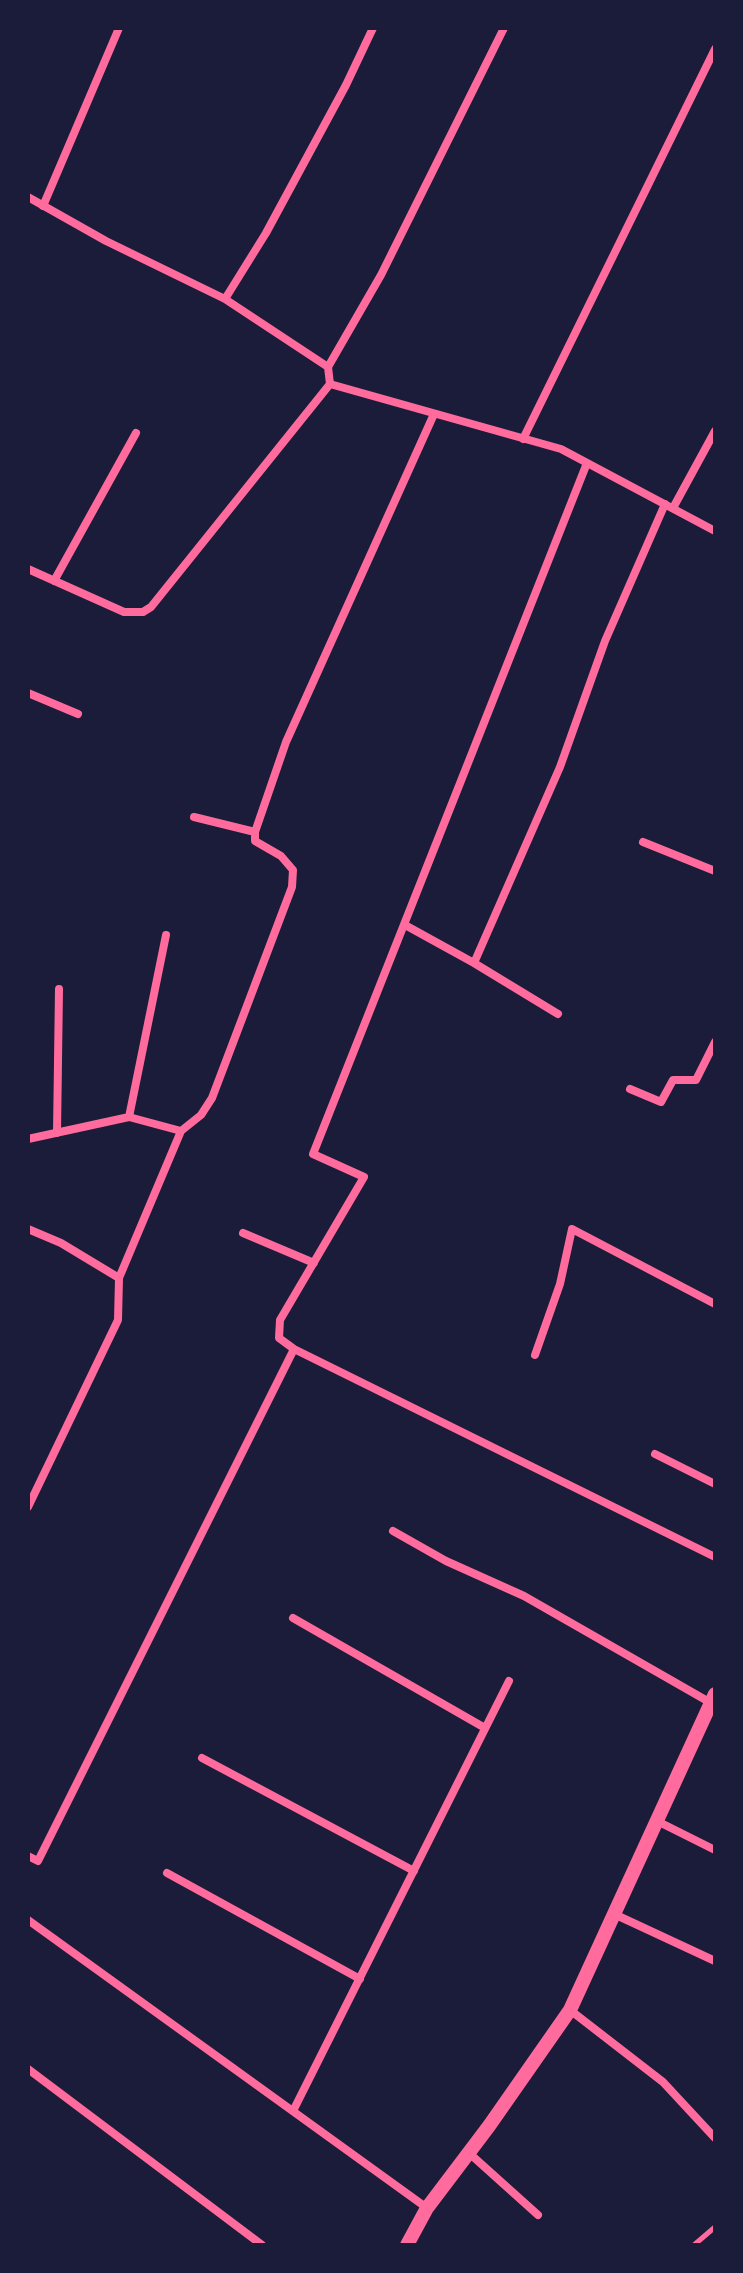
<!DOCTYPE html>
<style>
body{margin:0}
#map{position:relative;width:743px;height:2273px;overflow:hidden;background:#1b1b3a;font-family:Lato,sans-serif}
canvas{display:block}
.frame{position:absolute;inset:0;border:30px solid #1b1b3a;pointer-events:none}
</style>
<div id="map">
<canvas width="743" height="2273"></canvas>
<div class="frame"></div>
</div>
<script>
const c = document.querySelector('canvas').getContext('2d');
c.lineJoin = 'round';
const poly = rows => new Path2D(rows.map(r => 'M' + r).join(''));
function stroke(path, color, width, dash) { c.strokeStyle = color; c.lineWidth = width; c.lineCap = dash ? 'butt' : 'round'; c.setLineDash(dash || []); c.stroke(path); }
stroke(poly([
 [694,2245,715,2227]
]), '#ff6b9d', 5);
stroke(poly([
 [28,197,106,241,225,299,328,367],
 [43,206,119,28],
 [225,299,266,233,346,85,373,28],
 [330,384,328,367,381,275,504,28],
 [523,439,715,49],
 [587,463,313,1154,364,1177,280,1320,279,1338,294,1349,715,1557],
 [673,508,715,431],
 [28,569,124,612,143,612,151,607,330,384,561,449,715,531],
 [54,581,136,433],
 [28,693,78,714],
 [194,817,255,832],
 [643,842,715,871],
 [405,925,474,963],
 [558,1014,474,963,560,767,605,641,665,504],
 [630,1089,661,1102,673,1080,696,1080,715,1042],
 [129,1117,166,935],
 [181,1131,201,1115,212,1098,292,887,293,870,281,856,255,841,255,832,286,742,434,414],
 [57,1133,59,989],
 [28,1139,129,1117,181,1131,119,1278,118,1320,28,1507],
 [28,1229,61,1243,119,1278],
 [243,1233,314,1263],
 [535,1355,560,1284,572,1229,715,1304],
 [655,1454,715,1484],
 [393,1531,446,1561,524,1596,711,1703],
 [293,1618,485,1728],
 [202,1758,414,1871],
 [657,1821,715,1850],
 [28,1856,38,1861,294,1349],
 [167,1873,360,1979],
 [614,1914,715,1961],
 [28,1920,427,2208],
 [570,2010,663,2082,715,2138],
 [28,2069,262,2245],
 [293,2111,509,1681],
 [469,2153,538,2215]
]), '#ff6b9d', 8);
stroke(poly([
 [407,2245,427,2208,489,2126,570,2010,715,1694]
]), '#ff6b9d', 14);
</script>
